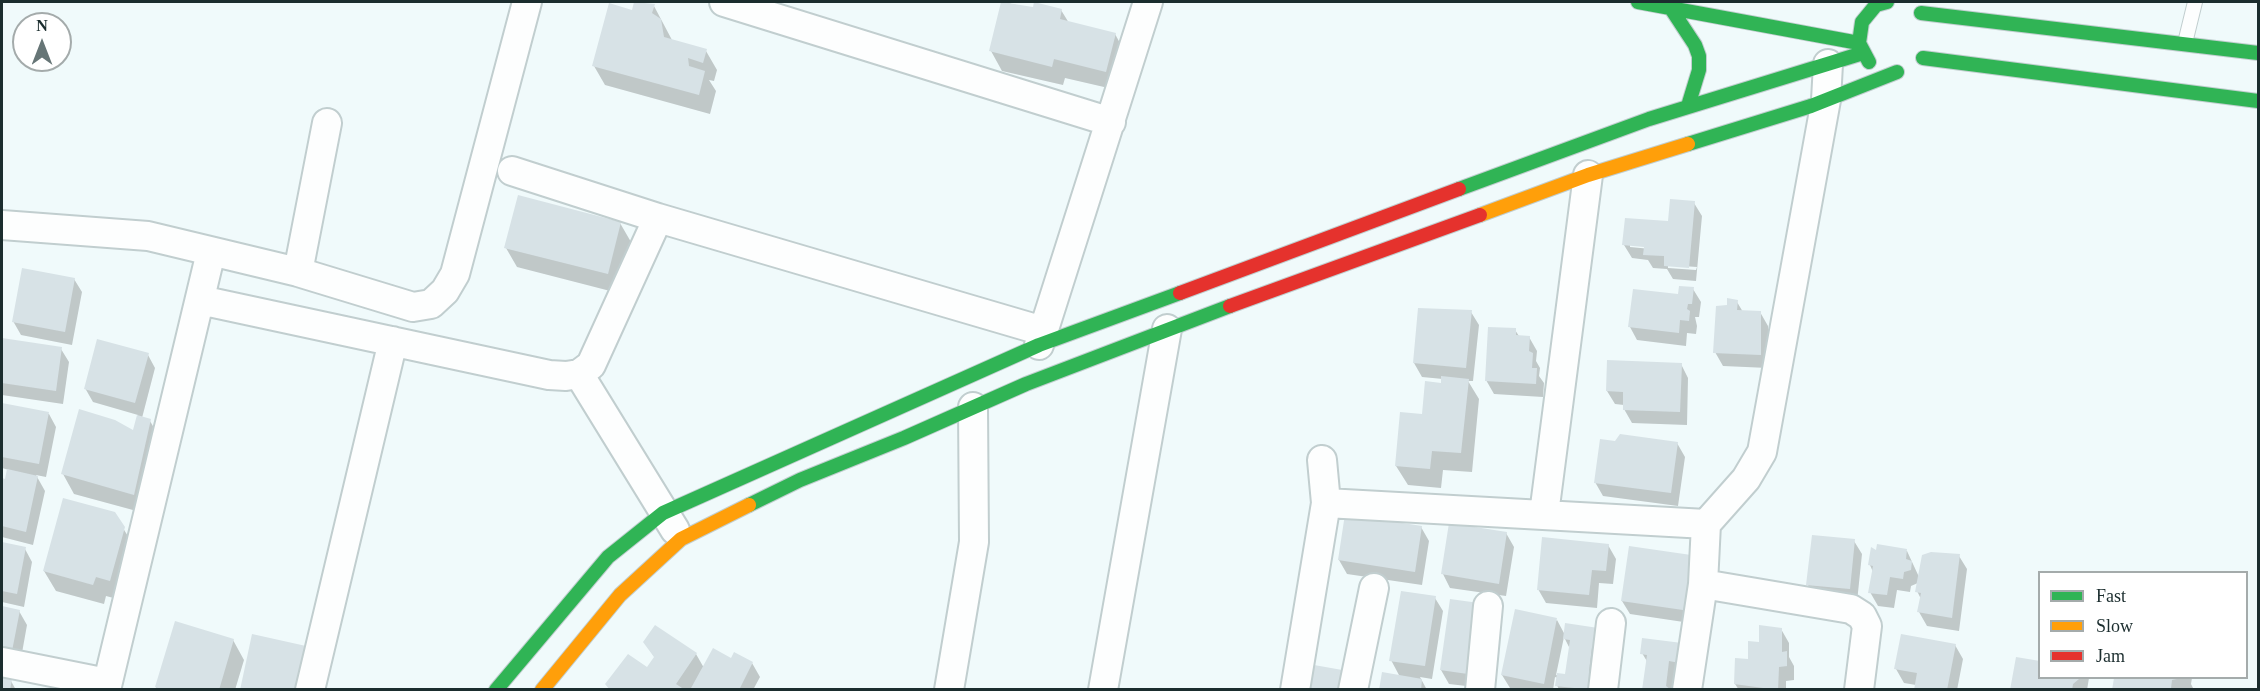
<!DOCTYPE html>
<style>
body{margin:0}
#map{position:relative;width:2260px;height:691px;overflow:hidden;background:#f0fafb;font-family:"Times New Roman",serif}
canvas{display:block}
.frame{position:absolute;inset:0;border:3px solid #1b2d2e;pointer-events:none}
.legend{position:absolute;left:2038px;top:571px;width:210px;height:108px;box-sizing:border-box;background:#fff;border:2px solid #a4abab;margin:0;padding:8px 10px;list-style:none;font-size:18px;color:#1b2d2e}
.legend li{display:flex;align-items:center;gap:12px;height:30px}
.legend b{width:30px;border:2px solid #a4abab}
.north{position:absolute;left:12px;top:12px;width:60px;height:60px;box-sizing:border-box;background:#fff;border:2px solid #a4abab;border-radius:50%;rotate:0deg;font-size:16px;font-weight:700;line-height:24px;text-align:center;color:#1b2d2e}
.north::after{content:'';display:block;margin:auto;width:21px;height:27px;background:#667576;clip-path:polygon(50% 0,100% 100%,50% 72%,0 100%)}
</style>
<div id="map">
<canvas width="2260" height="691"></canvas>
<div class="frame"></div>
<ul class="legend">
<li><b style="height:8px;background:#30b455"></b>Fast</li>
<li><b style="height:8px;background:#ff9f0a"></b>Slow</li>
<li><b style="height:8px;background:#e5322d"></b>Jam</li>
</ul>
<div class="north">N</div>
</div>
<script>
const c = document.querySelector('canvas').getContext('2d');
c.lineJoin = 'round';
function fillPath(path, color) { c.fillStyle = color; c.fill(path, 'evenodd'); }
const poly = rows => new Path2D(rows.map(r => 'M' + r).join(''));
function stroke(path, color, width, dash) { c.strokeStyle = color; c.lineWidth = width; c.lineCap = dash ? 'butt' : 'round'; c.setLineDash(dash || []); c.stroke(path); }
fillPath(poly([
 [636,2,654,6,672,40,706,51,717,70,714,81,709,80,716,91,710,114,605,85,594,66,633,11],
 [1003,2,1034,9,1061,10,1069,23,1115,34,1126,54,1117,90,1065,78,1063,85,1002,71,991,51],
 [1694,203,1702,216,1696,281,1673,279,1667,269,1653,268,1648,260,1632,258,1624,245,1670,223],
 [1630,244,1652,246,1651,249,1630,247],
 [1668,265,1697,267,1696,270,1668,268],
 [620,223,631,242,618,293,517,267,506,248],
 [74,279,82,292,72,345,21,335,13,321],
 [1693,289,1701,302,1699,317,1695,317,1697,326,1696,334,1687,333,1686,346,1637,340,1630,327],
 [1737,302,1743,312,1760,312,1768,326,1768,368,1723,366,1715,352,1729,306],
 [1471,312,1479,325,1473,381,1468,381,1479,399,1472,472,1443,470,1441,488,1408,485,1396,466,1442,384,1443,379,1422,377,1414,363],
 [1515,330,1519,336,1529,337,1537,351,1536,361,1540,368,1539,376,1544,383,1543,397,1494,394,1486,380],
 [2,340,61,349,69,362,63,404,2,395],
 [148,355,155,368,142,418,150,421,161,440,144,513,74,494,63,474,134,432,138,415,93,402,85,388],
 [1681,364,1688,378,1687,425,1632,423,1624,409,1624,405,1615,404,1607,391],
 [2,405,49,414,56,427,46,477,36,475,45,491,33,545,2,537,2,479,6,480,9,470,2,468],
 [1616,443,1677,443,1685,457,1678,506,1603,496,1595,482],
 [1421,527,1429,541,1422,585,1347,574,1339,560],
 [123,528,135,548,121,600,106,596,104,604,56,591,44,571],
 [1506,533,1514,547,1506,596,1450,588,1443,574],
 [1854,541,1862,554,1857,602,1816,598,1808,585],
 [2,544,25,549,32,562,24,607,2,602],
 [1608,545,1616,559,1613,584,1599,583,1597,608,1546,603,1538,589],
 [1631,547,1697,624,1630,614,1622,601],
 [1907,551,1919,577,1959,556,1967,569,1959,631,1927,626,1919,612,1921,599,1917,591,1918,583,1911,586,1910,592,1897,590,1894,608,1878,606,1870,592,1873,572,1870,565,1877,552],
 [1435,598,1443,611,1432,679,1420,677,1427,690,1381,690,1400,677,1391,660],
 [1478,605,1475,687,1449,684,1441,670],
 [2,608,19,611,27,625,20,664,2,661],
 [1557,620,1565,635,1604,630,1602,690,1559,690,1557,685,1558,678,1555,677,1553,690,1510,688,1502,675],
 [1564,637,1570,649,1567,676,1556,675],
 [1781,629,1789,643,1789,657,1794,666,1794,680,1786,681,1786,690,1739,690,1735,684,1760,643],
 [233,640,244,660,235,690,158,690,156,687],
 [645,642,696,654,704,668,732,660,752,663,760,677,753,690,610,690,647,669,655,658],
 [1682,644,1674,690,1644,690,1648,663,1642,653],
 [1955,645,1963,659,1957,690,1915,690,1916,685,1904,683,1896,669],
 [2040,678,2089,678,2087,690,2012,690],
 [2116,678,2192,678,2191,684,2194,690,2114,690],
 [2,679,11,681,16,690,2,690]
]), '#0003');
fillPath(poly([
 [634,2,655,4,652,13,661,19,664,37,707,49,703,63,688,58,689,66,705,71,699,95,592,66,609,3,632,10],
 [1001,2,1033,7,1034,2,1062,9,1060,19,1116,33,1106,72,1054,59,1052,67,989,51],
 [518,195,621,222,608,274,504,248],
 [1670,199,1695,201,1689,268,1664,266,1664,256,1643,255,1644,247,1622,245,1625,218,1668,221],
 [22,268,75,278,65,332,12,322],
 [1679,286,1694,287,1692,304,1688,304,1687,309,1690,311,1689,321,1680,320,1679,333,1628,327,1633,289,1678,294],
 [1727,298,1738,300,1737,310,1761,311,1761,355,1713,353,1716,306,1727,305],
 [1418,308,1472,310,1466,368,1413,363],
 [1488,327,1516,328,1516,335,1530,336,1529,351,1533,353,1532,368,1537,368,1536,384,1485,381],
 [2,338,62,347,56,391,2,383],
 [97,339,149,353,135,403,84,389],
 [1607,360,1682,363,1680,412,1623,410,1623,392,1606,391],
 [1441,376,1469,379,1461,453,1432,451,1430,469,1395,466,1400,412,1422,414,1425,381,1441,383],
 [2,403,49,412,39,464,2,457],
 [79,409,115,420,133,430,137,415,151,419,134,495,61,474],
 [1620,434,1678,442,1671,493,1594,483,1600,439,1615,441],
 [7,469,38,476,26,532,2,526,2,478,5,479],
 [63,498,115,512,125,527,110,581,96,577,93,585,43,571],
 [1345,514,1422,526,1415,572,1338,560],
 [1449,523,1507,532,1499,584,1441,574],
 [1812,535,1855,539,1850,589,1806,585],
 [1542,537,1609,544,1606,571,1592,570,1589,595,1537,590],
 [2,542,26,547,17,594,2,591],
 [1877,544,1907,549,1906,559,1912,561,1911,570,1904,572,1903,579,1890,577,1887,595,1868,593,1873,566,1868,565,1871,547,1876,550],
 [1629,546,1698,556,1690,611,1621,601],
 [1931,552,1960,554,1952,618,1917,612,1921,593,1915,592,1922,555],
 [1401,591,1436,596,1425,666,1389,661],
 [1450,599,1479,603,1468,674,1440,670],
 [2,606,20,610,12,651,2,649],
 [1515,609,1557,618,1544,684,1501,675],
 [175,621,234,639,219,690,163,690,155,687],
 [1565,623,1605,629,1603,649,1592,647,1589,671,1596,676,1594,690,1555,686,1557,673,1565,674,1570,640,1563,639],
 [655,625,697,653,676,684,682,688,681,690,610,690,605,684,628,654,647,667,654,657,643,642],
 [1759,625,1782,628,1782,652,1787,651,1787,666,1779,667,1778,690,1734,684,1735,658,1748,659,1748,641,1759,642],
 [252,634,306,646,297,690,240,690],
 [1901,634,1956,644,1947,690,1914,690,1917,673,1894,669],
 [1642,638,1682,643,1680,663,1669,661,1666,686,1671,690,1642,690,1647,655,1640,654],
 [713,648,731,658,734,652,753,662,739,690,690,690],
 [2016,657,2040,661,2040,678,2080,678,2079,679,2073,684,2072,690,2010,690],
 [1314,665,1348,671,1344,690,1309,690],
 [1382,672,1422,679,1421,690,1379,690],
 [2,677,12,679,10,690,2,690],
 [2114,678,2181,678,2172,680,2171,688,2175,690,2112,690]
]), '#d7e2e6');
const lane = poly([
 [2185,43,2195,2]
]);
const street = poly([
 [724,2,1111,122],
 [512,171,658,218,1043,331],
 [2,225,148,236,298,272,413,307,431,304,445,291,455,274,527,2],
 [298,272,327,123],
 [200,300,549,375,566,376,579,374,591,365,658,218],
 [1039,345,1148,2],
 [579,374,675,530],
 [1326,503,1706,524,1703,584],
 [1544,514,1588,175],
 [1706,524,1746,479,1762,452,1826,100,1828,64],
 [2,662,107,683],
 [106,690,211,252],
 [310,690,393,341],
 [949,690,974,542,973,407],
 [1103,690,1167,329],
 [1295,690,1326,503,1322,460],
 [1353,690,1374,588],
 [1480,690,1488,606],
 [1603,690,1611,623],
 [1687,690,1703,584,1851,609,1862,616,1867,626,1859,690]
]);
const fast = poly([
 [1638,2,1859,43],
 [1670,7,1695,45,1699,56,1699,70,1688,106],
 [1921,13,2258,53],
 [1923,58,2258,101],
 [1869,62,1859,43,1862,22,1876,5,1887,2],
 [1688,144,1811,106,1897,72],
 [1459,189,1649,119,1863,53],
 [749,505,800,480,904,438,1026,384,1230,306],
 [496,690,608,557,663,513,1039,345,1180,293]
]);
const slow = poly([
 [1480,215,1588,175,1688,144],
 [542,690,620,595,681,539,749,505]
]);
const jam = poly([
 [1180,293,1459,189],
 [1230,306,1480,215]
]);
stroke(lane, '#c1cecf', 16);
stroke(street, '#c1cecf', 32);
stroke(fast, '#c1cecf', 16);
stroke(slow, '#c1cecf', 16);
stroke(jam, '#c1cecf', 16);
stroke(lane, '#fdfefe', 14);
stroke(street, '#fdfefe', 28);
stroke(fast, '#30b455', 14);
stroke(slow, '#ff9f0a', 14);
stroke(jam, '#e5322d', 14);
</script>
